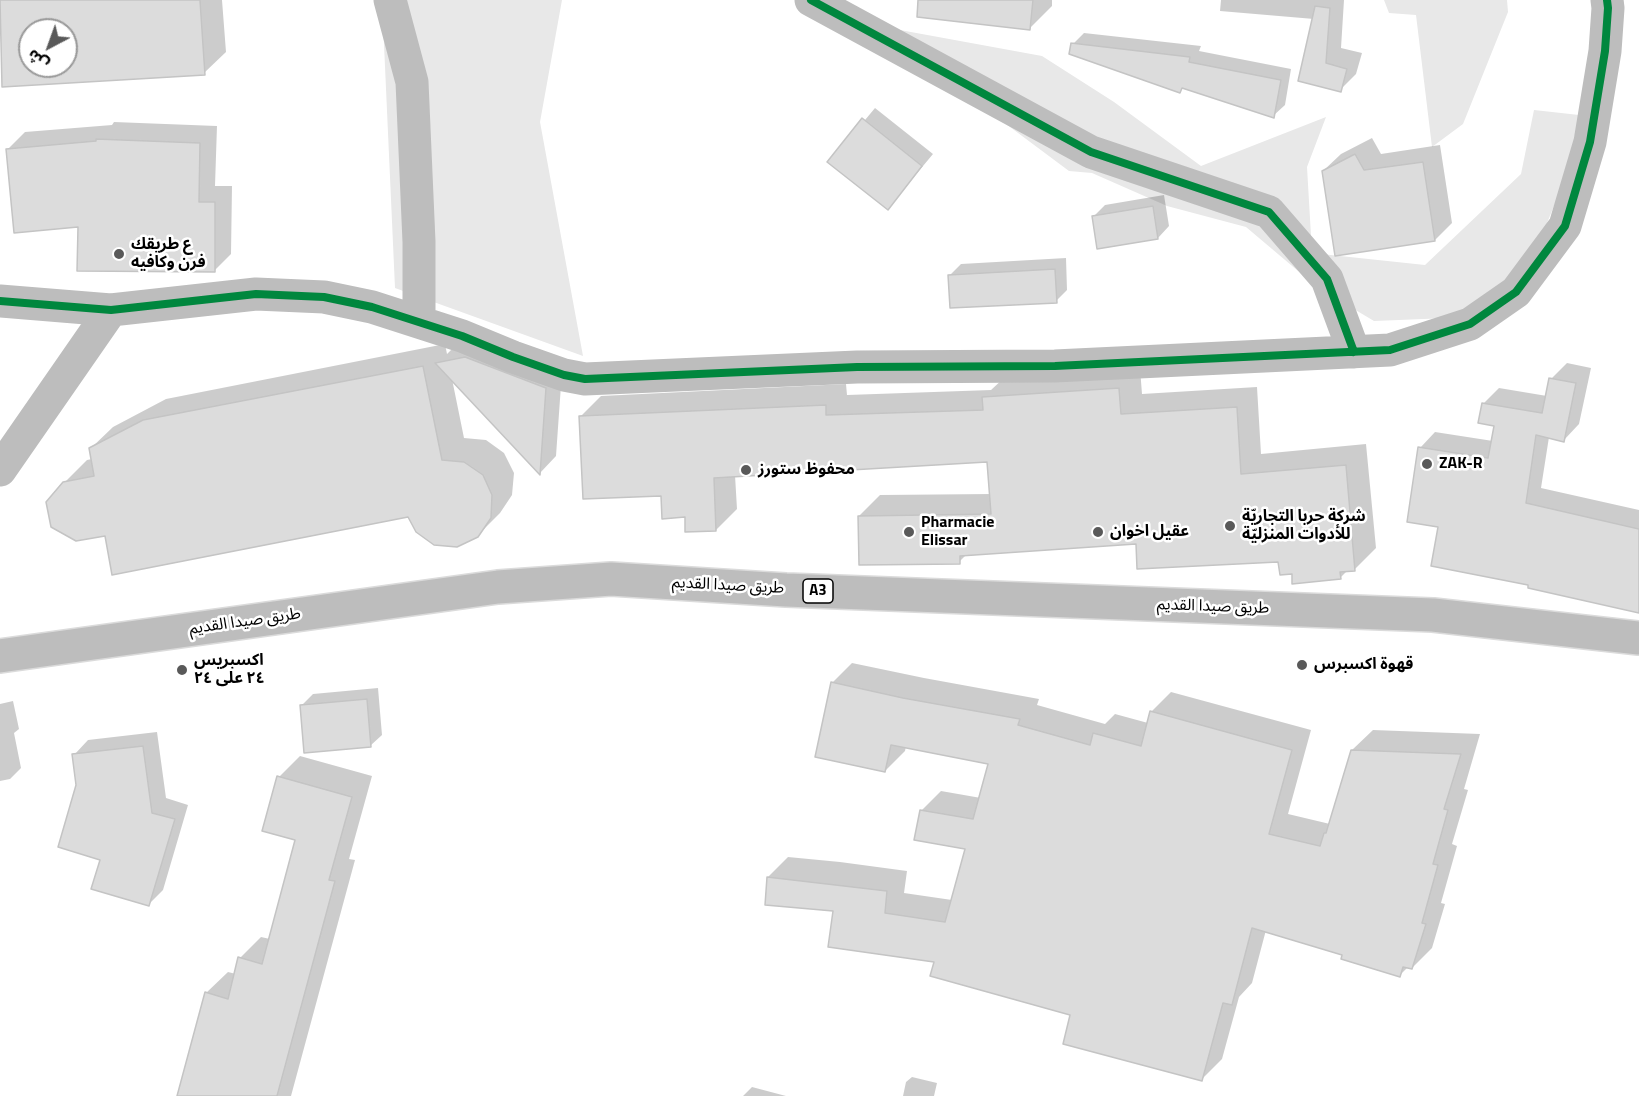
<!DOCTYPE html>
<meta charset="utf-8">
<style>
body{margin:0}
#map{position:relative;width:1639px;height:1096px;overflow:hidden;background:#fff;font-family:"Titillium Web","Noto Sans Arabic",sans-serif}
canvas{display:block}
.north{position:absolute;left:18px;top:18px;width:60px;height:60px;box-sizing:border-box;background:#fff;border:2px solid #999;border-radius:50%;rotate:221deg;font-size:16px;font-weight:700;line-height:24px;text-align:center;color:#000}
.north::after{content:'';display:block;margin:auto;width:21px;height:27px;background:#595959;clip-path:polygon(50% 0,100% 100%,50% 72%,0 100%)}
</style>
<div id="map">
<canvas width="1639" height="1096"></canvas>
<div class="north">ش</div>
</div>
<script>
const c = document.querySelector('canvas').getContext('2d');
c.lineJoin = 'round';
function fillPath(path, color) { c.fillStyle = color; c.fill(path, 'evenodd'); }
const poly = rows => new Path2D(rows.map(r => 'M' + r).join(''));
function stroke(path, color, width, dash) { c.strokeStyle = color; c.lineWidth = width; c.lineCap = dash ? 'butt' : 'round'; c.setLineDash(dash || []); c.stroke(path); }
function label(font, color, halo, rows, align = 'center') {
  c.font = font + ' "Titillium Web","Noto Sans Arabic",sans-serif'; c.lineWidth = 5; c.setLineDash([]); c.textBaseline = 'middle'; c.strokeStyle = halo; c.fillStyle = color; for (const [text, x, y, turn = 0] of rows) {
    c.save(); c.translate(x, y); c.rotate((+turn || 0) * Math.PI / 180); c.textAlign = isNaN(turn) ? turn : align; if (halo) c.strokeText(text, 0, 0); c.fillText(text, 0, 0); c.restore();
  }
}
fillPath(poly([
 [382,0,562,0,540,122,583,356,395,288],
 [1384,0,1507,0,1508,12,1463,124,1432,147,1416,15,1389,13],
 [900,30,1042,56,1114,102,1201,166,1326,117,1307,167,1312,253,1425,265,1521,174,1534,110,1579,115,1568,171,1516,300,1473,317,1374,321,1317,287,1246,227,1167,206,1092,173,1069,171,888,36]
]), '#e8e8e8');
fillPath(poly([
 [0,0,222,0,226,52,204,73,4,86],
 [30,30,66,30,66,66,30,66],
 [926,0,1052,0,1052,6,1030,28],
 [1221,0,1344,0,1341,48,1362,53,1356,74,1340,90,1300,80,1314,19,1220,11],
 [1084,33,1201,46,1199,51,1291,69,1285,105,1273,116,1184,87,1180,91,1073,44],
 [875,108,933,154,888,208,830,162],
 [114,122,217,126,215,186,232,186,231,254,214,271,79,225,8,149,25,132,112,125],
 [1372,138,1381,154,1440,145,1452,223,1435,240,1323,171,1341,154],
 [1164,195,1169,226,1158,238,1093,217,1105,205],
 [1066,258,1067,290,1056,301,950,275,961,264],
 [445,344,447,354,454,347,562,371,556,456,540,473,452,379,464,438,486,440,504,453,514,473,512,495,500,513,477,536,409,516,106,534,64,483,87,460,92,459,90,449,113,427,166,399],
 [1567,363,1591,368,1579,424,1564,440,1549,437,1541,488,1639,510,1639,612,1530,584,1440,525,1420,448,1435,432,1493,441,1495,425,1483,404,1499,388,1547,396,1551,379],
 [1140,368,1142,394,1257,387,1261,454,1366,444,1376,548,1355,569,1348,570,1340,578,1293,573,1280,560,1137,542,967,554,959,562,859,516,880,495,991,494,988,460,735,475,737,509,716,530,686,516,580,417,601,396,846,384,847,395,991,390,1005,377],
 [852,663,924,678,1039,699,1037,705,1105,724,1115,714,1148,723,1151,712,1171,692,1311,730,1288,814,1330,824,1352,750,1373,730,1480,734,1464,789,1468,790,1452,844,1457,846,1441,903,1445,904,1432,948,1412,968,1408,967,1400,975,1344,954,1266,930,1252,983,1239,997,1222,1059,1202,1079,1072,1014,936,961,768,877,788,857,840,862,907,871,904,893,952,900,967,848,921,811,941,791,981,798,990,763,906,746,905,751,885,771,832,683],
 [378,688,382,735,370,746,302,705,313,694],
 [13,701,19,729,14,733,21,768,10,779,0,781,0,704],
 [157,732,166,798,188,805,163,890,149,904,102,859,78,785,74,755,88,740],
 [300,756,372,776,349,859,355,860,291,1096,179,1096,206,993,228,972,236,974,240,958,261,937,270,939,297,839,279,777],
 [912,1077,937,1083,934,1096,903,1096,906,1082],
 [752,1087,786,1096,743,1096]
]), '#0003');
const building = poly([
 [0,0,200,0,205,75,2,87,0,0],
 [30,30,66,30,66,66,30,66,30,30],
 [918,0,1033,0,1030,30,917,17,918,0],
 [1315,6,1330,8,1326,63,1347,69,1341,92,1298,81,1315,6],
 [1071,43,1190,57,1189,62,1281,80,1274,118,1182,88,1180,93,1069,54,1071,43],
 [862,118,922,166,888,210,827,162,862,118],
 [96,139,200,143,199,202,215,202,215,272,77,271,78,227,14,233,6,149,96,141,96,139],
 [1355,154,1364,170,1423,162,1435,241,1335,256,1322,171,1355,154],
 [1153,206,1158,239,1097,249,1092,216,1153,206],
 [1055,269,1057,303,950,308,948,275,1055,269],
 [465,357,546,388,540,475,435,363,465,357],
 [423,366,442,460,464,462,483,475,492,495,491,518,478,537,457,547,434,545,416,532,408,517,112,575,105,536,76,541,51,527,46,502,63,482,94,476,89,448,143,420,423,366],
 [1549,378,1576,383,1564,442,1536,435,1526,503,1639,529,1639,613,1528,588,1528,585,1431,566,1438,527,1407,522,1418,447,1488,458,1494,426,1478,423,1482,403,1542,413,1549,378],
 [1119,388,1121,414,1237,407,1241,474,1346,465,1355,571,1340,572,1341,579,1292,584,1292,574,1280,575,1278,562,1137,569,1136,544,960,556,960,564,859,565,858,516,991,514,987,462,714,478,716,531,685,532,685,517,662,519,661,496,583,499,579,416,826,405,826,415,983,410,982,397,1119,388],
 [831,682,903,698,1020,719,1018,725,1090,745,1093,733,1141,746,1150,711,1292,750,1269,834,1320,846,1324,833,1326,833,1351,750,1461,754,1444,809,1448,810,1433,864,1438,865,1422,923,1426,924,1412,969,1403,967,1400,977,1341,959,1342,955,1252,928,1232,1005,1223,1003,1202,1081,1063,1044,1070,1015,930,976,934,962,828,947,833,911,765,905,767,877,887,891,885,913,945,922,965,849,914,840,920,810,973,819,988,764,891,745,885,772,815,757,831,682],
 [367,699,371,747,304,753,300,705,367,699],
 [143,746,152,813,175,819,149,906,91,889,100,860,58,847,76,785,72,754,143,746],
 [277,776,352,797,329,880,335,881,277,1096,177,1096,205,992,228,999,238,957,262,964,295,840,262,831,277,776]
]);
fillPath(building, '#dcdcdc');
stroke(building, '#c4c4c4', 1.5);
const highway = poly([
 [0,656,498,587,611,579,786,590,1433,615,1639,638]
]);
stroke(highway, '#dbdbdb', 36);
stroke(poly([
 [390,0,412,82,419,242,419,322],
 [811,0,1091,152,1269,212,1327,279,1354,352],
 [0,301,111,310,256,294,324,297,372,307,462,336,513,357,564,375,585,379,857,367,1055,366,1390,350,1470,324,1516,292,1565,226,1590,142,1605,51,1608,8,1607,0],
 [0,470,111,310]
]), '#bdbdbd', 33);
stroke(highway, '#bdbdbd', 33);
stroke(poly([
 [811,0,1091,152,1269,212,1327,279,1354,352],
 [0,301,111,310,256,294,324,297,372,307,462,336,513,357,564,375,585,379,857,367,1055,366,1390,350,1470,324,1516,292,1565,226,1590,142,1605,51,1608,8,1607,0]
]), '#00873e', 8);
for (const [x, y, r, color] of [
 [119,254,6,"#595959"],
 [1427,464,6,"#595959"],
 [746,470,6,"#595959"],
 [1230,526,6,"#595959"],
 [909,532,6,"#595959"],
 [1098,532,6,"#595959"],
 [1302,665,6,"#595959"],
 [182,670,6,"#595959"]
]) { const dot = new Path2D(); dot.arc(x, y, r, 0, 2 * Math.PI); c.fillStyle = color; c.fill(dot); stroke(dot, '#fff', 2); }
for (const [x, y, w] of [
 [818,591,30]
]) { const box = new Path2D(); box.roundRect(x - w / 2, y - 12, w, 24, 4.5); c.fillStyle = '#fff'; c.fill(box); stroke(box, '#000', 1.5); }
label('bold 15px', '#000', null, [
 ["A3",818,591]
]);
label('bold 16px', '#000', '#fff', [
 ["ع طريقك",131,245],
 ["فرن وكافيه",131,263],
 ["ZAK-R",1439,464],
 ["محفوظ ستورز",758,470],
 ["شركة حربا التجاريّة",1242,517],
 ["للأدوات المنزليّة",1242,535],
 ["Pharmacie",921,523],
 ["Elissar",921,541],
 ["عقيل اخوان",1110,532],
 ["اكسبريس",194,661],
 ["٢٤ على ٢٤",194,679],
 ["قهوة اكسبرس",1314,665]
], 'left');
label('16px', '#000', '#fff', [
 ["طريق صيدا القديم",728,586,3],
 ["طريق صيدا القديم",1213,607,2],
 ["طريق صيدا القديم",245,622,-8]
]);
</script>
